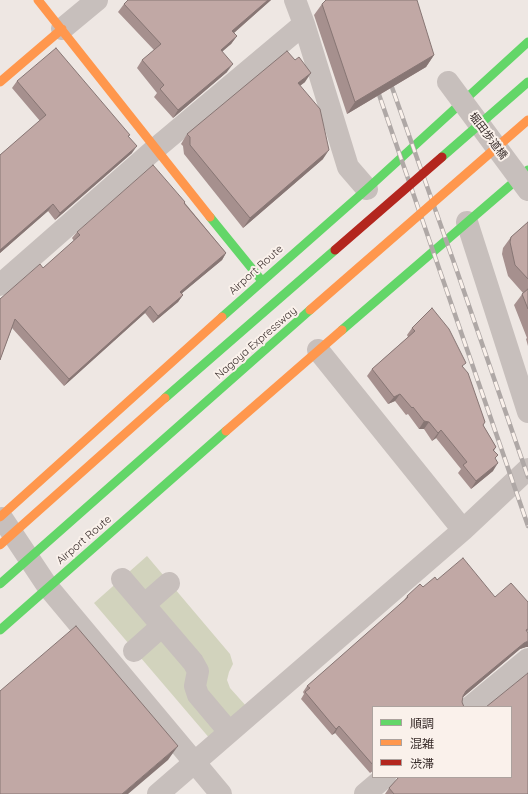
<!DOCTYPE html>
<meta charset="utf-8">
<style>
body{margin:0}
#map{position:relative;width:528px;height:794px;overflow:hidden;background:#eee7e3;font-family:Quicksand,"Noto Sans JP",sans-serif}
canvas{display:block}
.legend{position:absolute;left:372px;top:706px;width:140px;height:72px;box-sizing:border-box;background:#faf1eb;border:1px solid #aca29e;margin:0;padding:5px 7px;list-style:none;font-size:12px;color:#382c2a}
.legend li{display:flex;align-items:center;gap:8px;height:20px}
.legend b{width:20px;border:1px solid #aca29e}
</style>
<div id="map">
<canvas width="528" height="794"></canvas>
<ul class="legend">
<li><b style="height:5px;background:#63d668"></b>順調</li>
<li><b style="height:5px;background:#ff974d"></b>混雑</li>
<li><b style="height:5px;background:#b3261e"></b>渋滞</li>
</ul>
</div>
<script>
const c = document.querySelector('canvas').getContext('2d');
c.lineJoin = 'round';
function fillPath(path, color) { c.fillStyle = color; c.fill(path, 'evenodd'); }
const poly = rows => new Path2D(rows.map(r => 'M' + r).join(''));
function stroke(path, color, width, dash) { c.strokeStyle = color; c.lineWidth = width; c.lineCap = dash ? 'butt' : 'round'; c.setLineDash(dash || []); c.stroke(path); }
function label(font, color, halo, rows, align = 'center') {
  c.font = font + ' Quicksand,"Noto Sans JP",sans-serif'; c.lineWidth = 4; c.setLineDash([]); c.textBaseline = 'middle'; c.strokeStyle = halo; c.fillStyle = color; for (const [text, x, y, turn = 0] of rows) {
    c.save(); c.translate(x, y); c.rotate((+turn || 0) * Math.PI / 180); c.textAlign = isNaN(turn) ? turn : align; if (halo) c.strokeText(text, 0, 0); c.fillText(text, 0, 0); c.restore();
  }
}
fillPath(poly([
 [147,556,230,654,233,664,229,672,227,680,230,688,247,707,211,740,94,603]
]), '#d2d3bd');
stroke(poly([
 [295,0,304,24,348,167,367,189],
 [62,29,97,0],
 [467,222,528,412],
 [0,285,155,149,304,24],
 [318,350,463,530],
 [2,518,48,587,221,794],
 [122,579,193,662,198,671,195,686,198,695,225,727],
 [144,605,169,583],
 [134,651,162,626],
 [470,707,528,659],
 [158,794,463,530,528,469],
 [365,794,385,777]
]), '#c7bfbc', 22);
stroke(poly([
 [210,217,262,281],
 [222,317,367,189,528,42],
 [342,330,528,170],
 [0,630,226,431]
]), '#63d668', 9);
stroke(poly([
 [38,0,210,217],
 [0,82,62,29],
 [226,431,342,330],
 [0,517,222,317]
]), '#ff974d', 9);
const rail = poly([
 [388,76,458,274,528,477],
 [375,83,528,526]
]);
stroke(rail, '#afa8a6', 4.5);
stroke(rail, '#faf1eb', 3, [9]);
stroke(poly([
 [448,82,528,190]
]), '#c7bfbc', 22);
stroke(poly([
 [442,157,528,82],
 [165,398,335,250],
 [0,584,310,310]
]), '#63d668', 9);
stroke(poly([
 [310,310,528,120],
 [0,545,165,398]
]), '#ff974d', 9);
stroke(poly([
 [335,250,442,157]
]), '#b3261e', 9);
fillPath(poly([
 [128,0,271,0,234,33,237,36,231,44,222,51,227,72,173,118,154,97,157,93,137,68,142,60,154,50,118,12,124,4],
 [322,4,434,55,426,67,347,114,314,15],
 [295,60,305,82,300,86,323,159,243,228,184,154,183,146,181,144,187,134],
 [17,81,129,137,132,153,55,220,48,211,0,253,0,155,40,121,12,88],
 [185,203,226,253,222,260,182,293,183,295,178,302,153,323,145,313,64,386,12,328,1,357,0,299,43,268,74,241,72,238,77,232],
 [528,222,528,346,526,339,527,338,514,305,523,293,508,276,502,254,503,248,511,237],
 [412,328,463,367,485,422,483,425,496,447,494,451,498,455,495,458,493,471,471,489,458,473,461,469,436,438,432,441,424,429,419,429,408,414,406,415,395,401,388,404,367,376,372,369,408,337,407,335],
 [437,580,495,597,528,602,528,631,527,632,526,647,520,649,463,697,373,707,373,771,370,773,335,733,332,735,301,699,304,694,303,692,307,686,403,602,407,596],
 [397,777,511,777,528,794,385,794,389,788,397,780]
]), '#a6908e');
fillPath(poly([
 [268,0,271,0,227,39,232,31],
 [237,36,231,44,215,58,221,50],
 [434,55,426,67,347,114,355,102],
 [233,64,227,72,173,118,178,110],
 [311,73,305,82,291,92,298,83],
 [137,146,132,153,55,220,60,213],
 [329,150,323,159,243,228,250,218],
 [53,204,48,211,0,253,0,250],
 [226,253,222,260,175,299,180,292],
 [183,295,178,302,153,323,158,316],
 [150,306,145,313,64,386,69,379],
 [400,394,395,401,388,404,394,397],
 [424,421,429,422,424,429,419,429],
 [441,430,436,438,432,441,438,433],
 [498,463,493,471,471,489,476,481],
 [528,641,528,647,526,647,520,649,462,698,466,691,524,643],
 [339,726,335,733,332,735,336,729],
 [178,746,168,760,128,794,122,794]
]), '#877674');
const building = poly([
 [128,0,268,0,232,31,237,36,221,50,233,64,178,110,160,89,164,85,142,60,161,44,124,4,128,0],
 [326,0,417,0,434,55,355,102,322,4,326,0],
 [56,48,130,135,128,136,137,146,60,213,53,204,0,250,0,155,46,115,17,81,56,48],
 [287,51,295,60,299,57,311,73,298,83,320,109,329,150,250,218,190,145,190,137,187,134,287,51],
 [153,165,185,202,184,203,226,253,180,292,183,295,158,316,150,306,69,379,15,319,0,360,0,299,40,264,43,268,80,235,77,232,153,165],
 [528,222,528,279,515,265,510,242,511,237,528,222],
 [528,289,528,309,522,294,528,289],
 [432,308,449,329,466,363,462,366,468,373,485,422,483,425,496,447,493,450,498,455,495,458,498,463,476,481,463,465,467,462,441,430,438,433,429,422,424,421,413,407,412,408,400,394,394,397,372,369,415,331,412,328,432,308],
 [463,558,495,597,511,583,528,602,528,629,526,630,528,633,528,641,524,643,466,691,463,696,462,702,464,707,373,707,373,765,339,726,336,729,305,692,310,688,307,686,408,597,407,596,420,584,423,587,435,577,437,580,463,558],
 [76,626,178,746,122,794,0,794,0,691,76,626],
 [528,673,528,794,394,794,389,788,399,777,511,777,511,707,486,707,528,673]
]);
fillPath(building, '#c1a8a5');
stroke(building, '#877674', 1);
label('11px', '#382c2a', '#faf1eb', [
 ["堀田歩道橋",488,136,53],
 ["Airport Route",256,270,-42],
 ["Nagoya Expressway",256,343,-41],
 ["Airport Route",84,540,-41]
]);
</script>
